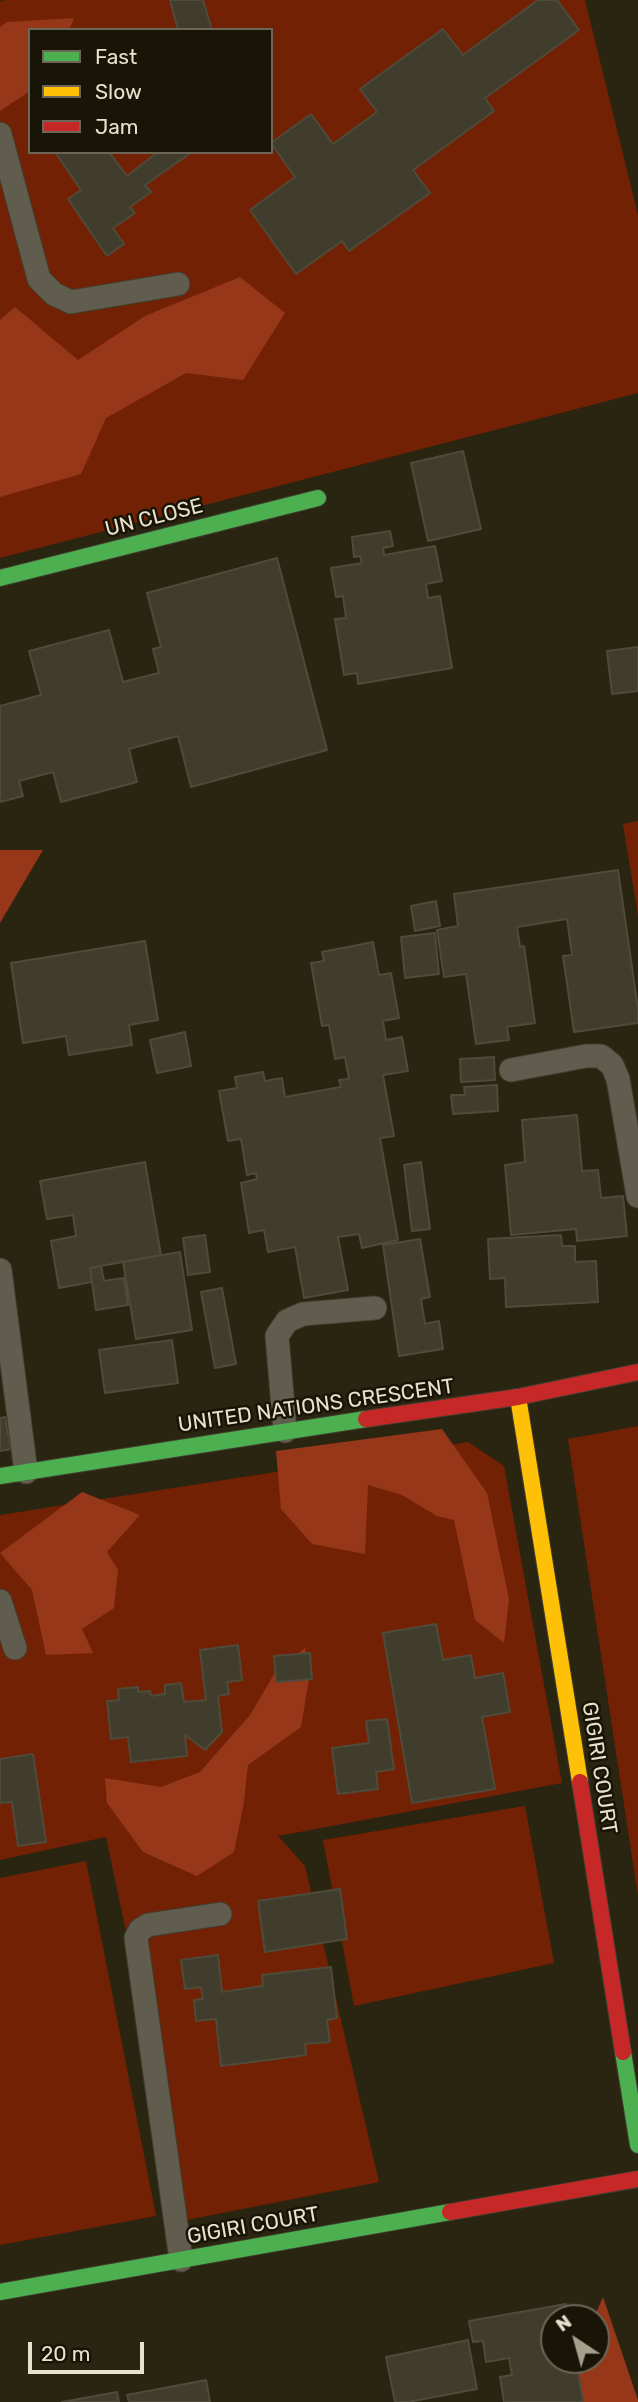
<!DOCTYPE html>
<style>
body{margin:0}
#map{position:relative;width:638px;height:2402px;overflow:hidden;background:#2a2510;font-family:Rubik,sans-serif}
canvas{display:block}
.legend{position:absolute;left:28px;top:28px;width:245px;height:126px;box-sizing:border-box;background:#181406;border:2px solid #6b6656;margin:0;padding:9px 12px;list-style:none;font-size:21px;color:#e7e2ce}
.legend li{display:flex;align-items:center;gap:14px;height:35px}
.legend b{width:35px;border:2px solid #6b6656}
.north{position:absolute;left:540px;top:2304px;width:70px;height:70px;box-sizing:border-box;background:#181406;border:2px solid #6b6656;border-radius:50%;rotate:324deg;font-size:19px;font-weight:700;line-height:28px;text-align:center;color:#e7e2ce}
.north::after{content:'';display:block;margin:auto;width:24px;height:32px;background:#a5a08c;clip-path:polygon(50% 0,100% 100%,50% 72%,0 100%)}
.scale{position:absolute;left:28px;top:2342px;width:116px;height:32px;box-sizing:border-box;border:4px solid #e7e2ce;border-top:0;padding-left:9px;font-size:21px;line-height:24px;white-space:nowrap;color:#e7e2ce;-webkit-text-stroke:5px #181406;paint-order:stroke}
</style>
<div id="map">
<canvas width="638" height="2402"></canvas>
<ul class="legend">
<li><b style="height:9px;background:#4caf50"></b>Fast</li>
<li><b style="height:9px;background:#ffc107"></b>Slow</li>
<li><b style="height:9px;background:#c62828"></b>Jam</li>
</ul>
<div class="north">N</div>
<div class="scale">20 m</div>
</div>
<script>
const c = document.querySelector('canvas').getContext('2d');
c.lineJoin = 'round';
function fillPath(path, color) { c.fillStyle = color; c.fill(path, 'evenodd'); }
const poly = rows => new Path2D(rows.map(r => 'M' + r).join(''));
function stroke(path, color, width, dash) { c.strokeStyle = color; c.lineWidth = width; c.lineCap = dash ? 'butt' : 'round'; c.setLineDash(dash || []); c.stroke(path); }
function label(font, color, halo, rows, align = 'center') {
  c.font = font + ' Rubik,sans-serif'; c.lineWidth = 5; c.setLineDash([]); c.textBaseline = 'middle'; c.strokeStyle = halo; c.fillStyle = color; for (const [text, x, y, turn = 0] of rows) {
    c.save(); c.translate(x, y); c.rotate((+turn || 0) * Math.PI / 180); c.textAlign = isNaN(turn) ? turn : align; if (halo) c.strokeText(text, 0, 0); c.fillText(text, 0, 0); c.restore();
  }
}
fillPath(poly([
 [5,0,585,0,638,215,638,393,0,558,0,1],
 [30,30,271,30,271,152,30,152],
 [638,821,638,916,623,824],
 [638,1426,638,1896,568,1439],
 [468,1442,504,1466,562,1783,278,1836,305,1866,379,2182,187,2220,106,1837,0,1860,0,1515],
 [525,1806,554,1963,354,2006,323,1840],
 [86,1861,156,2216,0,2245,0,1878]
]), '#732105');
fillPath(poly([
 [74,18,69,30,30,30,30,91,0,111,0,27,7,22],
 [240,277,285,313,243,380,186,373,106,418,81,474,0,497,0,320,15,307,78,360,145,316],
 [0,850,43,850,0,923],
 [442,1429,487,1493,509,1599,504,1643,475,1620,454,1520,437,1516,402,1495,368,1485,365,1554,312,1544,281,1509,276,1451],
 [82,1492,140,1515,107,1552,118,1570,114,1608,82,1629,93,1653,46,1655,32,1590,0,1553],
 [305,1648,310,1673,301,1727,248,1765,244,1802,234,1852,197,1876,143,1852,107,1803,105,1778,161,1787,200,1772,250,1715,276,1671],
 [603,2297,638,2400,638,2402,574,2402,577,2360,596,2360,596,2318,594,2318]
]), '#97371a');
const building = poly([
 [170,0,203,0,212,30,178,30,170,0],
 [538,0,557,0,579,30,485,98,494,111,413,170,430,193,349,251,342,241,296,274,250,210,295,177,271,143,311,114,333,144,377,112,360,89,443,29,463,55,538,0],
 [55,152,109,152,127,176,158,152,192,152,145,185,151,192,130,207,135,213,113,228,124,244,107,256,68,199,81,190,55,152],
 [463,451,481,529,428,541,411,463,463,451],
 [390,531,393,546,383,548,384,555,435,546,442,581,426,584,428,598,440,596,452,668,358,684,357,673,344,675,335,619,346,618,343,596,336,597,331,568,362,563,360,556,354,557,352,537,390,531],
 [277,558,327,750,191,787,178,736,129,749,137,782,61,802,53,772,19,781,23,796,0,802,0,706,41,695,29,651,109,630,123,682,159,673,153,649,161,647,147,593,277,558],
 [638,647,638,691,612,694,607,651,638,647],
 [618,870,638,1009,638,1023,574,1032,563,956,572,955,567,919,517,927,520,947,524,946,535,1023,507,1027,509,1040,476,1044,466,974,444,977,437,930,458,926,454,894,618,870],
 [436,901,440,926,415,931,411,906,436,901],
 [435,933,439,974,405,978,401,937,435,933],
 [145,941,158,1020,129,1025,132,1045,69,1055,66,1036,23,1043,11,963,145,941],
 [373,942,379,975,391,973,399,1018,383,1021,386,1040,402,1037,408,1071,383,1075,394,1136,380,1138,398,1240,362,1248,359,1234,338,1237,348,1290,304,1298,295,1247,268,1252,264,1230,249,1233,241,1183,257,1179,256,1173,247,1175,241,1139,228,1141,219,1091,237,1088,235,1077,263,1072,265,1081,282,1078,285,1097,341,1087,339,1080,349,1079,345,1057,335,1059,329,1025,322,1026,311,963,324,961,322,952,373,942],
 [185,1032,191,1066,157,1073,150,1040,185,1032],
 [494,1057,495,1080,461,1082,460,1059,494,1057],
 [497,1085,498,1111,453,1114,451,1095,465,1095,464,1087,497,1085],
 [577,1115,582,1171,598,1170,601,1198,623,1196,627,1236,577,1241,576,1229,511,1235,505,1165,525,1162,522,1120,577,1115],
 [145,1162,161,1255,90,1268,92,1282,59,1288,51,1241,76,1236,73,1215,47,1219,40,1181,145,1162],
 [421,1162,430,1229,412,1231,404,1165,421,1162],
 [205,1235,210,1272,188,1275,183,1238,205,1235],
 [561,1235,562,1246,575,1246,575,1262,596,1261,598,1302,506,1307,505,1278,490,1279,488,1239,561,1235],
 [420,1239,430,1297,421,1299,425,1324,439,1321,443,1349,399,1356,383,1245,420,1239],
 [180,1252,192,1330,136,1339,123,1262,180,1252],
 [101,1266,104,1281,124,1278,128,1305,96,1310,90,1268,101,1266],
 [222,1288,236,1364,215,1368,201,1292,222,1288],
 [172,1340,178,1383,105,1393,99,1350,172,1340],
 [5,1417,11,1449,0,1451,0,1418,5,1417],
 [436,1624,443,1660,471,1655,475,1678,503,1673,510,1712,482,1717,495,1789,412,1803,383,1633,436,1624],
 [238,1645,242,1680,227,1682,229,1694,218,1696,222,1732,205,1750,185,1735,187,1756,131,1762,128,1737,111,1739,107,1701,119,1700,118,1689,138,1687,138,1692,150,1691,151,1696,165,1694,165,1685,181,1683,184,1702,206,1700,200,1650,238,1645],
 [310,1653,312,1679,276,1682,274,1656,310,1653],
 [387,1719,394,1769,376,1772,378,1789,338,1794,332,1748,369,1743,366,1721,387,1719],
 [33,1754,46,1842,18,1846,12,1802,0,1803,0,1759,33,1754],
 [340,1889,347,1939,265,1952,258,1901,340,1889],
 [218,1955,222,1992,263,1986,262,1975,331,1967,337,2018,327,2020,330,2042,305,2044,306,2055,221,2066,216,2019,196,2021,194,2000,203,1999,201,1987,185,1989,181,1960,218,1955],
 [566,2304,569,2318,554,2318,554,2360,576,2360,583,2402,504,2402,500,2377,512,2375,509,2358,486,2362,483,2341,473,2342,469,2321,566,2304],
 [468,2340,477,2389,408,2402,395,2402,386,2357,468,2340],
 [206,2380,210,2402,129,2402,127,2395,206,2380],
 [117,2392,119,2402,62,2402,117,2392]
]);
fillPath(building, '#413d2c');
stroke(building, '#4f4b3b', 2);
const lane = poly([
 [0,134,39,279,54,294,71,302,178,284],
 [511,1070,586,1056,601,1056,612,1065,618,1079,638,1196],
 [0,1270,26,1472],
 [285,1431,277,1336,287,1321,303,1314,375,1308],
 [0,1601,15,1648],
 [181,2260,136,1938,140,1930,148,1925,220,1914]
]);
const fast = poly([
 [0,578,318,498],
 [0,1476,366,1419],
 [623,2052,638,2145],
 [0,2292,450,2212]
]);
const slow = poly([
 [518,1397,580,1782]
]);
const jam = poly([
 [366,1419,518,1397,638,1372],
 [580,1782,623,2052],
 [450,2212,638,2179]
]);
stroke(lane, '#413d2f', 25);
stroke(fast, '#413d2f', 18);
stroke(slow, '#413d2f', 18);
stroke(jam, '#413d2f', 18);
stroke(lane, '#615d4e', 23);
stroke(fast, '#4caf50', 16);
stroke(slow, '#ffc107', 16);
stroke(jam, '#c62828', 16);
label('21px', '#e7e2ce', '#181406', [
 ["UN CLOSE",154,518,-14],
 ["UNITED NATIONS CRESCENT",316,1406,-8],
 ["GIGIRI COURT",599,1768,81],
 ["GIGIRI COURT",253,2226,-10]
]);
</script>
